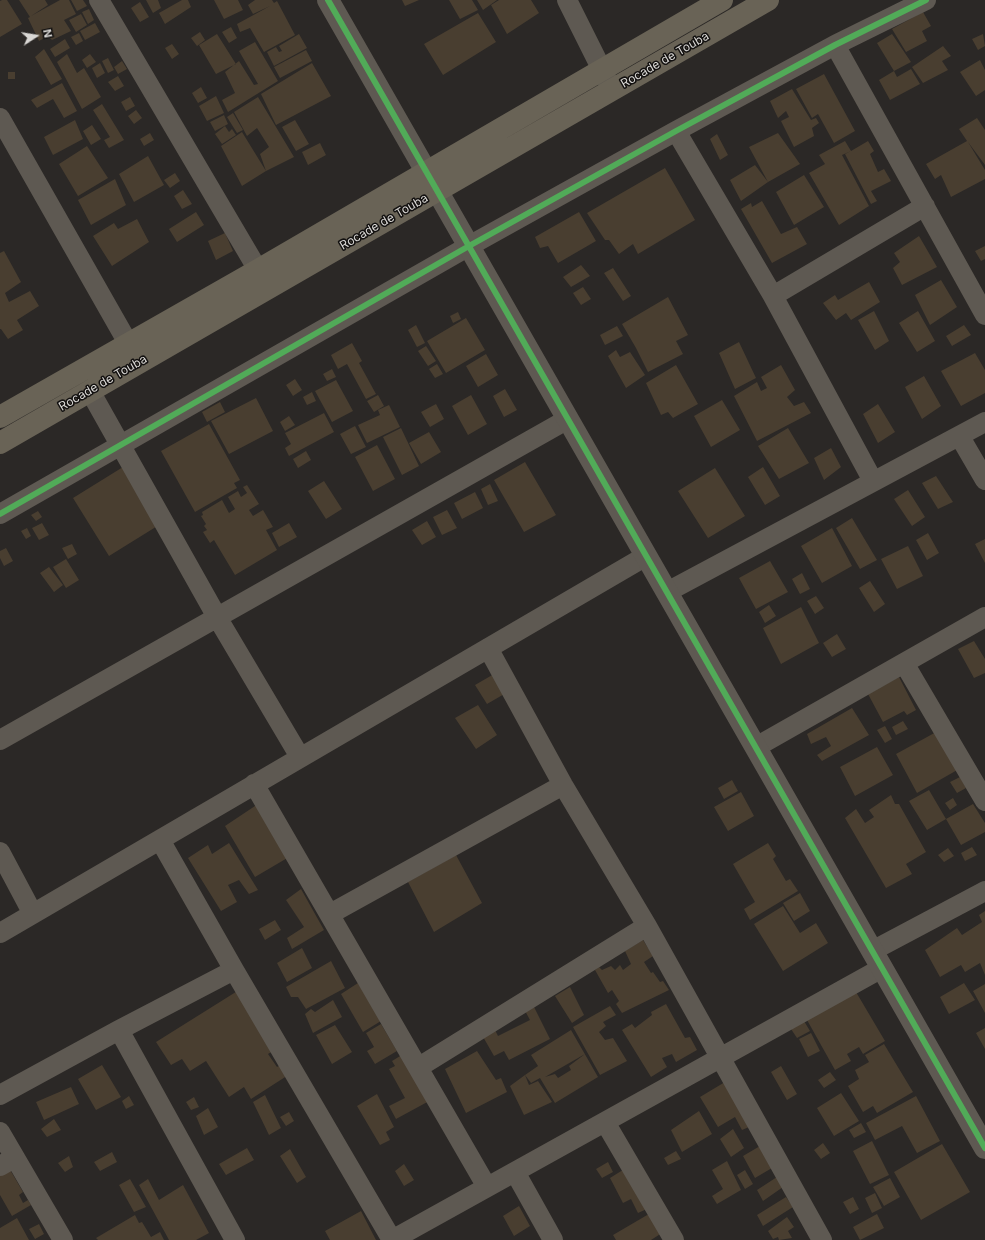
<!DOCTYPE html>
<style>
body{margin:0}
#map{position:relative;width:985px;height:1240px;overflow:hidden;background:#2b2826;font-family:Inter,sans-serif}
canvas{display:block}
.north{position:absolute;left:16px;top:16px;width:40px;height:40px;-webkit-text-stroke:3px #131110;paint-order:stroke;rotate:78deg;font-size:11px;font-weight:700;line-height:16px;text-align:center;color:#d9d7d4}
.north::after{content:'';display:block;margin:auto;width:14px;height:18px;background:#d9d7d4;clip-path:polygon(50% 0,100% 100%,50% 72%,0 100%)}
</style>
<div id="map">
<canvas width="985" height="1240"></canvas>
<div class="north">N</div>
</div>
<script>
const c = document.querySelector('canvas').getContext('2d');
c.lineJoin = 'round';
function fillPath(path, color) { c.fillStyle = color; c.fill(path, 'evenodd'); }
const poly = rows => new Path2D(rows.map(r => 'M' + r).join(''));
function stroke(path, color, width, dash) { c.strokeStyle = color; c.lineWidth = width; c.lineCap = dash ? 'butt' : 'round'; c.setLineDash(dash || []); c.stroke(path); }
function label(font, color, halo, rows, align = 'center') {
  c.font = font + ' Inter,sans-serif'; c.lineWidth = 3; c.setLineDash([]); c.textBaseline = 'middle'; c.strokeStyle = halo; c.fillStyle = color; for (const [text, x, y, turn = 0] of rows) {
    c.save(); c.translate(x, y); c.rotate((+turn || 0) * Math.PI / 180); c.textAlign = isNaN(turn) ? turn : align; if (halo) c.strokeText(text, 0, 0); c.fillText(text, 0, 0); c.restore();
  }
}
fillPath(poly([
 [2,0,7,0,22,24,0,37,0,1],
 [19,0,45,0,48,5,31,16,60,0,69,0,76,14,64,20,71,31,52,40,48,36,39,41,28,18,30,17],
 [71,0,83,0,87,6,77,11],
 [146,0,158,0,161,8,153,13],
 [182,0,188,0,191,7,165,24,159,13],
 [214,0,238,0,243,10,224,19],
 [255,0,272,0,274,3,277,1,295,35,264,52,250,28,240,32,237,24,270,6,253,14,248,5],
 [402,0,419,0,405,6],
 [449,0,472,0,478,10,460,19],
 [477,0,497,0,483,10],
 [499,0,531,0,539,13,507,34,491,5],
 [140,2,149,17,140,22,131,8],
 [89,9,94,20,88,24,82,12],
 [923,12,931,26,922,31,927,41,906,52,892,29],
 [478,13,496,42,443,75,424,44],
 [81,14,87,25,76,32,69,20],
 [95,23,100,32,85,40,80,31],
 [231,27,237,38,229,43,222,32],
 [200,32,205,40,197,46,191,38],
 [79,33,83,41,76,45,71,37],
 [217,34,236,64,216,74,199,45],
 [299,34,307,48,274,66,267,52,276,47,279,52,282,51,279,46],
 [892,34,911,62,894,71,877,43],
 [983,34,985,46,978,50,972,39],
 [65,39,70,48,55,57,50,49],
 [255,42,278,81,228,112,222,100,235,93,225,72,239,61,254,85,258,84,239,51],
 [172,44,179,54,172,59,165,48],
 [943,46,951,56,942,61,948,70,923,83,912,67],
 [44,49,62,79,51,85,35,57],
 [306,50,312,61,280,78,274,67],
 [67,54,77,73,84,68,101,97,82,109,57,62],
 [90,54,96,62,87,68,82,60],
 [108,58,114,70,108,73,102,61],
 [980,60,985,70,985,90,976,96,960,72],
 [122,61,127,69,118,74,114,67],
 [100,63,105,73,97,78,92,68],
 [312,63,331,96,276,125,261,94],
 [911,69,920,84,890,100,879,80,894,71,897,77],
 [8,72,15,72,15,79,8,79],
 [824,74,855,131,834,143,818,114,812,118,796,89],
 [118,76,124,86,115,91,108,82],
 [62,83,77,111,64,118,53,99,37,108,31,100],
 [201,87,207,98,198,103,192,93],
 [792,89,811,120,816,118,819,123,812,128,814,136,794,147,781,121,789,117,786,111,778,118,770,101],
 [216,96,224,113,207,121,199,106],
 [130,97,135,106,126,111,121,102],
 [258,97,294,157,266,171,260,154,269,147,257,128,247,136,234,112],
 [102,104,124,140,109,148,104,140,110,137,93,110],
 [136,110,142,118,134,124,128,116],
 [233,113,243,130,237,133,227,117],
 [224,115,228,124,215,131,210,122],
 [977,118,985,130,985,165,968,142,985,170,985,179,951,197,941,175,935,179,926,164,967,141,959,129],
 [75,120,83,139,53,155,44,137],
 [295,120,309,144,296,151,282,127],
 [92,125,101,139,91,145,83,131],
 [225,126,229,132,232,129,236,135,222,144,215,134],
 [242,132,266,171,242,186,221,146],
 [150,133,154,140,144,146,140,139],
 [778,133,800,164,768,182,749,147],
 [717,134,728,155,720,160,710,139],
 [845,141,851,151,868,141,874,151,870,154,878,172,884,169,891,181,871,191,877,201,871,204,845,154,851,151,842,155,869,206,839,225,809,173,825,164,819,155],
 [320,143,326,155,308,165,302,152],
 [87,146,108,178,78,196,59,164],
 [148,156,164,185,134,202,119,174],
 [755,165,768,182,741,201,730,180],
 [665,168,695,220,638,254,633,244,619,254,609,240,605,240,587,213],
 [175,173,180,181,170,188,164,180],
 [804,175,824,207,794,225,776,192],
 [115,179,126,205,91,225,78,200],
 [183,190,192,204,182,209,174,196],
 [762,201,781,234,797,227,807,244,772,263,741,209,751,203,752,207],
 [196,212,204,225,177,242,169,229],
 [579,212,596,241,558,263,548,246,540,248,535,237],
 [137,219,149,242,112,266,93,236,114,223,118,229],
 [225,233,233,251,216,260,208,241],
 [919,236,937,267,902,285,893,268,900,262,894,253],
 [985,246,985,259,981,261,975,251],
 [4,251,21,282,5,293,9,302,30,291,39,306,17,320,23,330,8,339,1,329,0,329,0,253],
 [581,265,590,276,571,287,563,277],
 [613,268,631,296,623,301,604,273],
 [941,280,957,307,930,325,915,295],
 [869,282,880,302,851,320,846,313,836,320,823,303,835,295,838,300],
 [583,287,591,299,581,305,573,293],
 [668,297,688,335,676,341,683,354,648,372,636,348,622,324],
 [874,311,889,341,875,350,858,320],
 [918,311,935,341,917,352,899,323],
 [458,312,461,319,453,323,450,316],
 [466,318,485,350,446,373,427,341],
 [416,325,425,343,417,347,408,330],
 [964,325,971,335,952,346,946,336],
 [617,326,623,336,605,345,600,335],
 [739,342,756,378,735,389,719,353],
 [352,343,362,361,359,363,376,394,366,399,347,364,338,369,331,355],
 [426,346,436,361,428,366,418,351],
 [616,350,620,357,630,352,645,375,626,388,608,356],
 [975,353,985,370,985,393,961,406,941,371],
 [486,354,498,375,478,387,466,366],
 [437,364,443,374,435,378,429,369],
 [676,365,698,404,673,418,668,412,661,415,646,383],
 [781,365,795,390,787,397,794,406,804,402,811,413,757,441,734,396,757,382,761,391,767,388,761,377],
 [332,369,336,377,327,381,323,374],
 [924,376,941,406,922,419,905,387],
 [295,379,302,390,293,396,286,385],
 [336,380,353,411,332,422,315,391],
 [505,389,517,410,504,417,493,396],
 [312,392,316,401,307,405,303,397],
 [378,395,384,406,374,412,367,401],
 [471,395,487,424,468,435,452,406],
 [256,398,273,431,229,454,211,421],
 [722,400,740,430,711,447,694,416],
 [220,402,225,412,207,422,202,412],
 [436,404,444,419,430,427,421,412],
 [878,404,895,432,878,443,863,414],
 [389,405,400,427,367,443,358,425,380,415,378,410],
 [324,413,334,432,289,456,285,448,291,444,285,433],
 [289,416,295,425,285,431,280,422],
 [209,424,240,480,234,483,237,488,195,512,161,451],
 [355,426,366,447,351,454,340,434],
 [401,428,419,466,402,475,383,437],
 [788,428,809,463,779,479,758,446],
 [429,432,441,452,421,464,409,443],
 [377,445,395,479,373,491,355,457],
 [831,448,841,467,824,480,814,458],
 [306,451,311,460,298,468,293,459],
 [525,462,556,515,524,532,494,480],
 [123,467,159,525,109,556,73,498],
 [763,467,780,496,765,505,748,477],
 [715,468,745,516,708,538,678,491],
 [936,476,953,502,938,509,922,483],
 [324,481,342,509,326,519,308,491],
 [490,484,498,501,488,505,481,489],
 [247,485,259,504,249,510,253,516,263,510,273,527,266,530,277,550,235,575,214,540,210,543,203,532,207,530,204,526,206,524,201,516,203,515,202,512,222,500,229,513,235,509,228,497,238,491,241,497,247,493,243,487],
 [908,490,925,517,912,526,894,499],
 [475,492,483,508,462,519,454,503],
 [447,510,457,528,442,535,433,517],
 [38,511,42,517,36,521,31,515],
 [852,518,877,560,860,569,836,528],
 [427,521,436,537,422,545,412,530],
 [42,523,49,535,39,540,32,528],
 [289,523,297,537,279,547,272,533],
 [27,528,31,536,26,539,21,531],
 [832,528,852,566,822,583,801,546],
 [928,533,939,553,927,560,916,540],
 [985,539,985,563,975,544],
 [72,544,77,554,68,559,62,548],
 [908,546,923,576,897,589,881,559],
 [6,548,13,561,4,566,0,558,0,551],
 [66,559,79,580,66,588,53,567],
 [770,561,788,592,756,609,739,578],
 [49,567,63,585,54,592,40,573],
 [802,573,810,589,800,594,792,579],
 [870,581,885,604,874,612,859,588],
 [816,596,824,608,815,614,807,601],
 [769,605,776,616,765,623,759,612],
 [801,607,819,643,781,664,763,628],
 [837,634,846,649,832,657,823,643],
 [974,641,985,659,985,673,974,678,958,649],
 [494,674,506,693,487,704,475,685],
 [899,677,916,710,907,715,904,711,883,722,868,694],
 [478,705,497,735,476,749,455,718],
 [852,708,869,735,822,761,817,755,831,746,826,737,811,744,807,734],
 [903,721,908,729,896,735,892,727],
 [885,726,892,739,885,743,877,730],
 [938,731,959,769,917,793,896,754],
 [877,747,893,775,855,796,840,767],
 [960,777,966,788,957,793,950,782],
 [732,780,738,791,724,799,718,788],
 [929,790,946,819,927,830,909,801],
 [741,792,754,816,728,831,714,807],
 [891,795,895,804,899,804,926,852,906,864,912,874,886,888,845,818,856,809,865,823,874,817,869,810],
 [953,798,957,805,950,810,945,803],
 [258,804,289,857,255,877,225,826],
 [973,804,985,823,985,832,961,845,946,819],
 [229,843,258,890,249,894,239,880,228,885,237,902,221,911,188,858,208,845,212,854],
 [768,843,776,856,773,859,786,881,790,879,798,891,750,920,744,909,755,902,733,864],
 [972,847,977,855,965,861,961,853],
 [948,848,954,856,944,862,938,855],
 [456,855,482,903,434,932,408,882],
 [301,889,324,930,292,949,287,938,304,927,286,900],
 [800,893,810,911,794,921,783,903],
 [783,906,800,933,816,923,828,943,783,971,754,924],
 [985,911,985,975,980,963,965,972,961,965,940,977,925,950,957,928,962,935,982,922,979,915],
 [275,920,281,930,265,940,259,929],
 [643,940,653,956,644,962,651,973,653,972,660,982,663,981,669,990,622,1013,616,1004,619,1001,612,990,608,993,595,970,599,967,602,970,611,966,615,970,620,965,623,970,631,964,625,951],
 [302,948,312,968,287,982,277,963],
 [331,961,345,988,306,1009,298,997,291,997,286,987],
 [358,983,381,1021,363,1032,341,994],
 [964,983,975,1000,949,1014,940,997],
 [985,984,985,1013,973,991],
 [570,987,584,1015,572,1023,555,996],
 [239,990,276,1049,268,1054,277,1067,287,1061,293,1072,251,1099,244,1087,229,1097,206,1061,190,1071,182,1059,171,1065,156,1042],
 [856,992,885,1041,863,1054,859,1047,847,1054,851,1061,835,1070,807,1020],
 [333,1000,342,1017,313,1033,305,1014,311,1009,315,1012],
 [666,1004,685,1038,690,1037,697,1050,676,1062,672,1054,662,1058,667,1067,651,1077,622,1030,632,1024,635,1028,652,1015,651,1012],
 [533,1005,550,1039,509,1060,504,1051,494,1056,482,1035,494,1028,498,1036,530,1020,524,1009],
 [610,1006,616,1015,603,1022,606,1026,599,1032,605,1040,613,1038,627,1061,600,1075,573,1027],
 [804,1021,810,1031,797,1038,791,1029],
 [381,1024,397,1051,375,1064,367,1051,374,1047,366,1033],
 [335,1025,352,1052,332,1064,316,1035],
 [985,1028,985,1049,976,1033],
 [571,1030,598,1077,555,1103,540,1078,531,1083,525,1075,538,1066,531,1055],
 [585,1054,569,1066,571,1070,558,1078,555,1074,545,1077],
 [811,1033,820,1051,808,1057,799,1039],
 [884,1044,913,1092,877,1113,873,1106,863,1112,848,1086,859,1079,855,1070,869,1062,865,1055],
 [477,1051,496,1080,501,1078,507,1092,466,1113,445,1069],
 [405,1053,431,1100,396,1119,389,1106,405,1098,389,1069,395,1066,392,1061],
 [102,1065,121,1097,96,1110,78,1079],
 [781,1066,797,1094,787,1100,771,1072],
 [830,1072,836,1080,824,1088,818,1080],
 [525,1075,529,1085,538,1081,552,1102,524,1115,510,1086],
 [725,1082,749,1127,742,1130,735,1117,718,1127,700,1097],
 [71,1087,79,1104,44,1120,36,1102],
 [841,1093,859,1121,834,1136,817,1108],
 [377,1094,394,1127,386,1132,390,1140,380,1145,357,1106],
 [265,1095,281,1128,269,1135,253,1102],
 [129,1096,134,1105,126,1109,122,1101],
 [916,1096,940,1141,917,1153,902,1126,875,1140,866,1123],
 [194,1097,199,1107,191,1110,186,1102],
 [208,1108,218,1127,204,1135,196,1116],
 [699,1111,712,1134,682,1152,671,1130],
 [289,1112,294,1121,286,1126,280,1117],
 [54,1119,61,1130,47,1137,41,1129],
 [861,1123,866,1132,854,1138,849,1130],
 [733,1129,744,1148,731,1157,720,1139],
 [872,1141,889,1175,870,1184,853,1151],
 [823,1143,830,1153,821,1159,814,1150],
 [942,1144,970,1192,921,1220,894,1172],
 [760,1146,772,1168,755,1178,743,1156],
 [247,1148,254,1160,226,1175,219,1164],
 [290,1149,306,1177,297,1183,280,1156],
 [676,1151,681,1159,668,1165,664,1158],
 [112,1152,117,1162,100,1171,94,1162],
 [69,1156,73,1167,65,1172,58,1163],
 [727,1161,741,1190,717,1204,712,1196,723,1189,712,1170],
 [608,1162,613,1172,602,1178,596,1169],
 [404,1164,414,1180,404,1186,395,1171],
 [9,1168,23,1192,19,1195,23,1203,28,1200,31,1205,12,1216,0,1195,0,1173],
 [626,1168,649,1208,638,1213,631,1199,623,1203,610,1178],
 [745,1170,753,1184,745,1189,737,1175],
 [777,1177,783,1187,763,1201,757,1190],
 [890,1178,900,1197,884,1206,873,1187],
 [130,1179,146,1207,134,1212,119,1185],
 [148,1179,159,1200,183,1185,209,1233,196,1240,169,1240,139,1185],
 [875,1193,882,1208,872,1213,865,1198],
 [786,1197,793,1207,763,1226,757,1215],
 [853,1197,859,1209,850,1214,843,1202],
 [519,1206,530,1226,514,1236,503,1216],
 [361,1211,376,1240,330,1240,325,1231],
 [654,1211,665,1231,651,1240,616,1240,613,1235],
 [877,1214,884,1228,860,1240,853,1227],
 [135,1215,139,1223,142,1222,151,1237,160,1232,164,1240,98,1240,96,1238],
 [787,1217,794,1227,788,1231,792,1238,779,1240,778,1237,773,1239,768,1231],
 [17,1218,29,1240,0,1240,0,1228],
 [39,1224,44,1234,35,1239,29,1229]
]), '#493e30');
stroke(poly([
 [99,0,258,270],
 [567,0,609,84],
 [835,45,985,315],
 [0,118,128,343],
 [676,131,773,296,873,481],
 [773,296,925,206],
 [90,391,217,617,300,757],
 [960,437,985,480],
 [0,514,469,246,676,131,835,45,926,0],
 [667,592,985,422],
 [488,648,563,785,647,926,822,1240],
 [904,663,985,801],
 [0,740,568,419],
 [756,747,985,617],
 [254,784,487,1187],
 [160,840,234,970,392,1240],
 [0,852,33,914],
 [330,914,563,785],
 [0,933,646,556],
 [872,951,985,891],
 [119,1030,235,1240],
 [419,1067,647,926],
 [0,1095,119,1030,234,970],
 [605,1122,674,1240],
 [0,1132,63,1240],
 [0,1166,14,1158],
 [515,1172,553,1240],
 [392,1240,882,968]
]), '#5e5952', 20);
stroke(poly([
 [328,0,985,1148]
]), '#5e5952', 22);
stroke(poly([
 [0,417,258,270,722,0],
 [0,443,768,0]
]), '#696356', 22);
stroke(poly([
 [328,0,985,1148],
 [0,514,469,246,676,131,835,45,926,0]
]), '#51ab58', 6);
label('12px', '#d9d7d4', '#131110', [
 ["Rocade de Touba",665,60,-30],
 ["Rocade de Touba",384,222,-30],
 ["Rocade de Touba",103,383,-30]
]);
</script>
